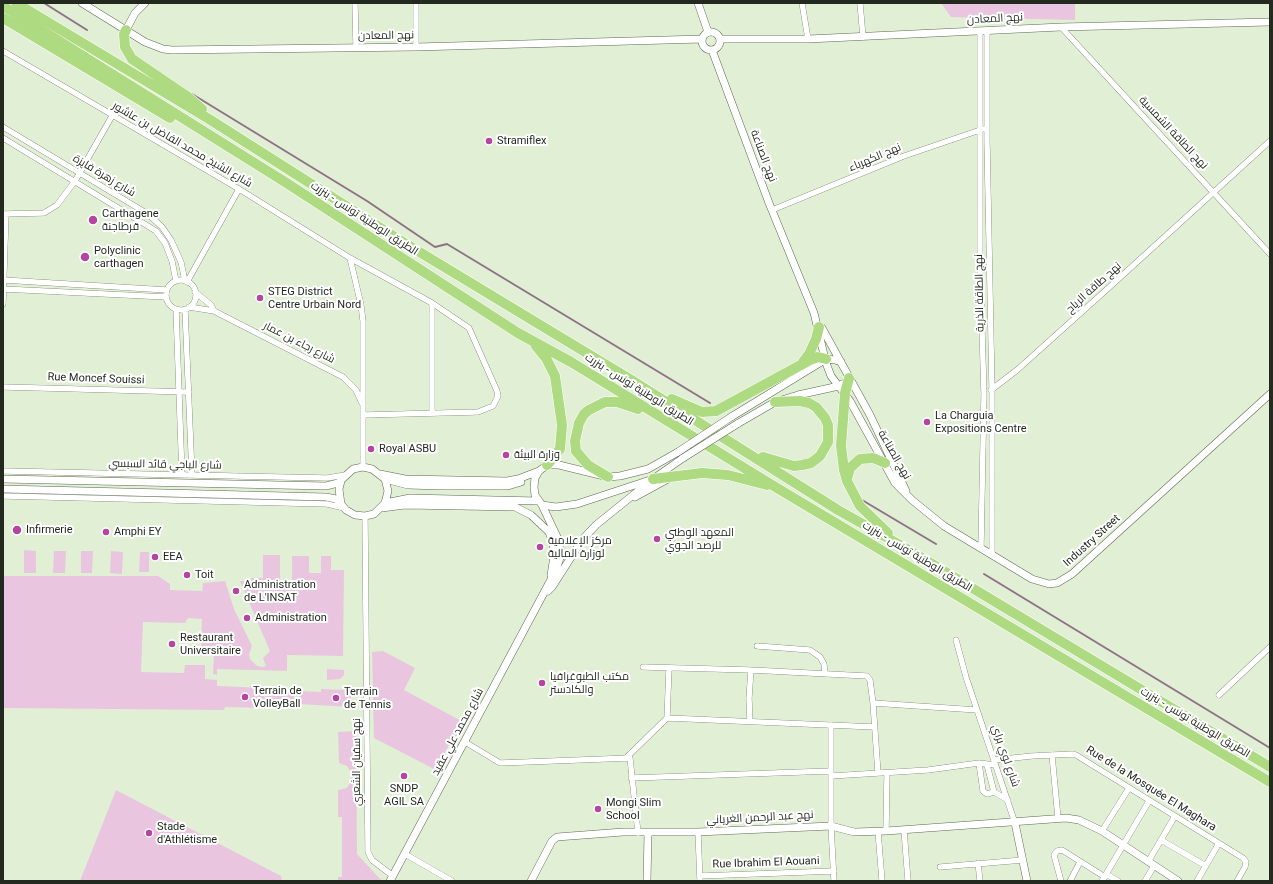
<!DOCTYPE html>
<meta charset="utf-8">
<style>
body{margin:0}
#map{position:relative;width:1273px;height:884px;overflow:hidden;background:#e1f0d5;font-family:Roboto,sans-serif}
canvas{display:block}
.frame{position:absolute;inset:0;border:4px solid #23291f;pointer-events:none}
</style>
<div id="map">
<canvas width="1273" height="884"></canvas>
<div class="frame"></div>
</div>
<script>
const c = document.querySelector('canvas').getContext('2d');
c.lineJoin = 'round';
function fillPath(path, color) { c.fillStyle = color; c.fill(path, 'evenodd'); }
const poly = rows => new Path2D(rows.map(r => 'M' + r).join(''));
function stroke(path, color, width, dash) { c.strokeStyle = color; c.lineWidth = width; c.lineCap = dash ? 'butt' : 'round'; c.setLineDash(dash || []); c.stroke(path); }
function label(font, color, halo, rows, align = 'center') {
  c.font = font + ' Roboto,Cairo,sans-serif'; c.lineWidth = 4; c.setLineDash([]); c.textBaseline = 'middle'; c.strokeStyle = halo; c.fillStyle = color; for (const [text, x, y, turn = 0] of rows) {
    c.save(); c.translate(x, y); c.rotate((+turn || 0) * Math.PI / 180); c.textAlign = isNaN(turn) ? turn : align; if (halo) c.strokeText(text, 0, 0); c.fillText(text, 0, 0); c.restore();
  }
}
fillPath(poly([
 [941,3,1075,3,1075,20,951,17],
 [24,550,36,551,36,573,24,573],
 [54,551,66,551,65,573,53,573],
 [81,551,93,551,92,573,81,573],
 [111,551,123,552,122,574,110,573],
 [140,552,149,552,149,572,139,572],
 [263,555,280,555,280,581,292,581,292,556,309,556,309,573,321,573,321,556,331,556,331,570,344,570,343,656,287,655,287,671,217,669,217,675,213,674,214,653,201,654,202,619,188,618,185,623,143,622,141,672,184,673,185,665,205,665,205,679,217,680,217,686,265,688,264,708,225,707,224,710,3,708,3,576,158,576,170,584,170,590,202,591,202,595,203,583,225,581,234,609,252,646,249,654,250,659,257,666,262,667,266,666,263,658,270,651,240,581,251,581,251,578,263,578],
 [383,651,415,668,404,690,465,723,454,745,450,743,436,770,374,738,372,652],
 [327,669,344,670,344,675,340,679,327,680],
 [321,689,351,690,351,707,299,704,299,691,321,692],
 [266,690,294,691,294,707,265,706],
 [356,731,357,854,382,881,338,881,338,877,342,877,342,817,338,817,338,790,347,788,351,781,351,773,347,766,339,763,338,732],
 [116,790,281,876,282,881,80,881]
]), '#e9c5e0');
stroke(poly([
 [44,3,87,30],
 [192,94,367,201,435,247,447,244,710,403],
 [862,500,936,544],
 [984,574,1270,748]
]), '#8e7286', 2);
const minor = poly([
 [355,3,356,47],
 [416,3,416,47],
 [802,3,808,39],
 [860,3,863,37],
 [1061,27,1270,254],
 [980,31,980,264,984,394,981,547],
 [987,31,987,141,992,389,992,554],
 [3,51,239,189,350,258,432,303,469,328,497,391,498,396,493,406,478,412,364,415],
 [3,127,148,214,162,227,171,240,181,262,185,281],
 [3,138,156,231,165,243,172,261,176,281],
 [772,210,904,156,983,129],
 [3,214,44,213,57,205,75,181,112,116],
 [350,258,361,305,363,321,363,467],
 [3,280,167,290],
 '166 295a15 15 0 1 1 30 0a15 15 0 1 1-30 0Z',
 [187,282,239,189],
 [3,289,166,297],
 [195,292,211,305,214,311],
 [3,304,6,214],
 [189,307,214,311,343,377,356,390,362,403],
 [176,309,182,475],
 [185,309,192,475],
 [3,387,189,392],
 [991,390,1017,370,1104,292,1270,141],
 [432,413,432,303],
 [3,471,327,478,345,475],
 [3,496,327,504,344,508],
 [365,516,368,852,372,860,393,876],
 [956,640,966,677,1015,823],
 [757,646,810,650,820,657,824,664,825,674],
 [643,667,751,670,867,676,870,680,873,703,878,773],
 [1219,695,1270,647],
 [873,703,977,710],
 [667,718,875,727],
 [750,722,749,698,751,670],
 [831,725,831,826,834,881],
 [465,742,500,763,630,758,638,833],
 [1052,755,1058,818],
 [626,758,667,718,669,668],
 [994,760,1032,756,1073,754,1076,755,1243,858,1246,862,1245,867,1237,881],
 [979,763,983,791,987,794,994,792,1008,800],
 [987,765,994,792],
 [831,776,928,770,979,763,995,765],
 [631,778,831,771],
 [904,830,908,881],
 [878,831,882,881],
 [886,831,887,773],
 [1102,831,1129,788],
 [698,832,700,881],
 [1161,840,1206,866],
 [405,854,452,881],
 [1148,862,1175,816],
 [978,863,980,881],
 [940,867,1023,860],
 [1106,874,1118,881],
 [700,876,834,871],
 [1061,881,1054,855,1057,851,1062,850,1105,877],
 [1070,881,1080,862],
 [1102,881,1149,801],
 [1145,881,1154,866],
 [1197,881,1219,843]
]);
const tertiary = poly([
 [82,3,145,42,163,49,172,50,416,47,702,39],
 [698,3,708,32],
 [126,30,135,13,145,3],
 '702 41a9 9 0 1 1 18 0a9 9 0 1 1-18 0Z',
 [721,39,808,39,1061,27,1270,22],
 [712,50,769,203,814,313,826,363,831,376,850,401,895,483,912,500,944,526,1032,579,1049,584,1057,583,1072,574,1270,394],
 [822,328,870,415,906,491],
 [731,417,826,359,835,360,841,362],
 [737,424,775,402,798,395,839,386,842,384],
 [380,474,405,479,507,481,518,479,539,471],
 [3,479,326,486,338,483,353,469,363,467,372,469,385,479,388,491,385,503,374,514,365,516,355,515,346,510,341,504,339,489,341,481],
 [653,479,577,504,556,507,542,505,535,495,534,487,535,478,539,471,547,465,559,465,608,477,620,476,648,469,678,452],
 [389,480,408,485,441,486,508,486,521,482],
 [3,489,326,497,336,499,341,504],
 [635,497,668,479],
 [385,503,410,498,538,501],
 [382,508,405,505,515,507,531,515,549,532,553,543,554,556,551,575],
 [548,591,552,587,582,540,596,525,653,479,683,458],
 [1015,823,1027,881],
 [390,881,555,572,560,558,559,541,542,505],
 [531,881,552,841,557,837,623,832,698,832,831,826,854,832,886,831,1066,818,1079,820,1102,831,1178,881],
 [647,881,648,833]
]);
const motorway = poly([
 [16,3,209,119,398,239,633,381,838,510,909,550,1270,767],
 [3,6,285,182,518,333,571,362,777,488,1270,782],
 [3,18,170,118],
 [126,30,124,34,125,47,132,59,188,97,202,109],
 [536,346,546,358,555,376,562,425,560,449,547,465],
 [803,362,809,354,816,339,819,327],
 [849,378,845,393,841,446,844,470,847,481,860,506,888,533],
 [672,399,702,412,716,411,810,360,818,357,826,359],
 [763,457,794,466,802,465,811,463,820,456,828,442,828,425,825,418,816,407,809,403,800,401,775,402],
 [608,477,588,465,576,451,575,441,579,423,584,414,589,410,605,402,617,402,638,409],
 [653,479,702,473,728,475,767,485],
 [847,479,850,468,860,459,873,458,885,463]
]);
stroke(minor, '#5d6952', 6);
stroke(tertiary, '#5d6952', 8);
stroke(motorway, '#fff', 11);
stroke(minor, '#fff', 5.5);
stroke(tertiary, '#fff', 7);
stroke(motorway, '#aedb82', 10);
const tertiaryBridge = poly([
 [678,452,731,417],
 [683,458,737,424]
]);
stroke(tertiaryBridge, '#5d6952', 8, []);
stroke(tertiaryBridge, '#fff', 7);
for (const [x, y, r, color] of [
 [489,141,4,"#b545a1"],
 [93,220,5,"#b545a1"],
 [85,257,5,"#b545a1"],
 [260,298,4,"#b545a1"],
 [927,422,4,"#b545a1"],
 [371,449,4,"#b545a1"],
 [506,455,4,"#b545a1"],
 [17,530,5,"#b545a1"],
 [106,532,4,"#b545a1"],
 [657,539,4,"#b545a1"],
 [540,547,4,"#b545a1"],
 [155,557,4,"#b545a1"],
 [187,575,4,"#b545a1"],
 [236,591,4,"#b545a1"],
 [247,618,4,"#b545a1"],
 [172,644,4,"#b545a1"],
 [542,683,4,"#b545a1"],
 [245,697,4,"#b545a1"],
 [336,698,4,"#b545a1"],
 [404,776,4,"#b545a1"],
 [598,809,4,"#b545a1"],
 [149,833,4,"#b545a1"]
]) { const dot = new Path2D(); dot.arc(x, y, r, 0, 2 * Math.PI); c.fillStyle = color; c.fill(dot); stroke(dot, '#fff', 1.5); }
label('11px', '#23291f', '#fff', [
 ["نهج المعادن",995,19,-3],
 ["نهج المعادن",386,36,-1],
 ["نهج الطاقة الشمسية",1173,133,47],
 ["شارع الشيخ محمد الفاضل بن عاشور",182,145,30],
 ["نهج الصناعة",763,156,69],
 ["نهج الكهرباء",875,158,-23],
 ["شارع زهرة فايزة",104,176,31],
 ["الطريق الوطنية تونس - بنزرت",364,219,33],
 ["نهج طاقة الرياح",1094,288,-42],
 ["نهج الطاقة الذرية",980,293,-91],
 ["شارع رجاء بن عمار",299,343,27],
 ["Rue Moncef Souissi",96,379,2],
 ["الطريق الوطنية تونس - بنزرت",639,390,32],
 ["نهج الصناعة",894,455,60],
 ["شارع الباجي قائد السبسي",165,465,1],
 ["Industry Street",1092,541,-42],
 ["الطريق الوطنية تونس - بنزرت",917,557,31],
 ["الطريق الوطنية تونس - بنزرت",1195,723,31],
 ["شارع محمد علي عقيد",458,732,-62],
 ["شارع لوي براي",1005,756,71],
 ["نهج سفيان الشعري",357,762,-90],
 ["Rue de la Mosquée El Maghara",1151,789,32],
 ["نهج عبد الرحمن الغرياني",760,818,-3],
 ["Rue Ibrahim El Aouani",766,863,-2]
]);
label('11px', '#23291f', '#fff', [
 ["Stramiflex",497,141],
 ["Carthagene",102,214],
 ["قرطاجنة",102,227],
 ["Polyclinic",94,251],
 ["carthagen",94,264],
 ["STEG District",268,292],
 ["Centre Urbain Nord",268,305],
 ["La Charguia",935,416],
 ["Expositions Centre",935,429],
 ["Royal ASBU",379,449],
 ["وزارة البيئة",514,455],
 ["Infirmerie",26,530],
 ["Amphi EY",114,532],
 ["المعهد الوطني",665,533],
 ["للرصد الجوي",665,546],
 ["مركز الإعلامية",548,541],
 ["لوزارة المالية",548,554],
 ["EEA",163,557],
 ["Toit",195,575],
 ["Administration",244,585],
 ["de L'INSAT",244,598],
 ["Administration",255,618],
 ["Restaurant",180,638],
 ["Universitaire",180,651],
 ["مكتب الطبوغرافيا",550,677],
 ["والكادستر",550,690],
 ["Terrain de",253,691],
 ["VolleyBall",253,704],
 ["Terrain",344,692],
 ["de Tennis",344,705],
 ["SNDP",404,789,"center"],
 ["AGIL SA",404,802,"center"],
 ["Mongi Slim",606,803],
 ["School",606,816],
 ["Stade",157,827],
 ["d'Athlétisme",157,840]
], 'left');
</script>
